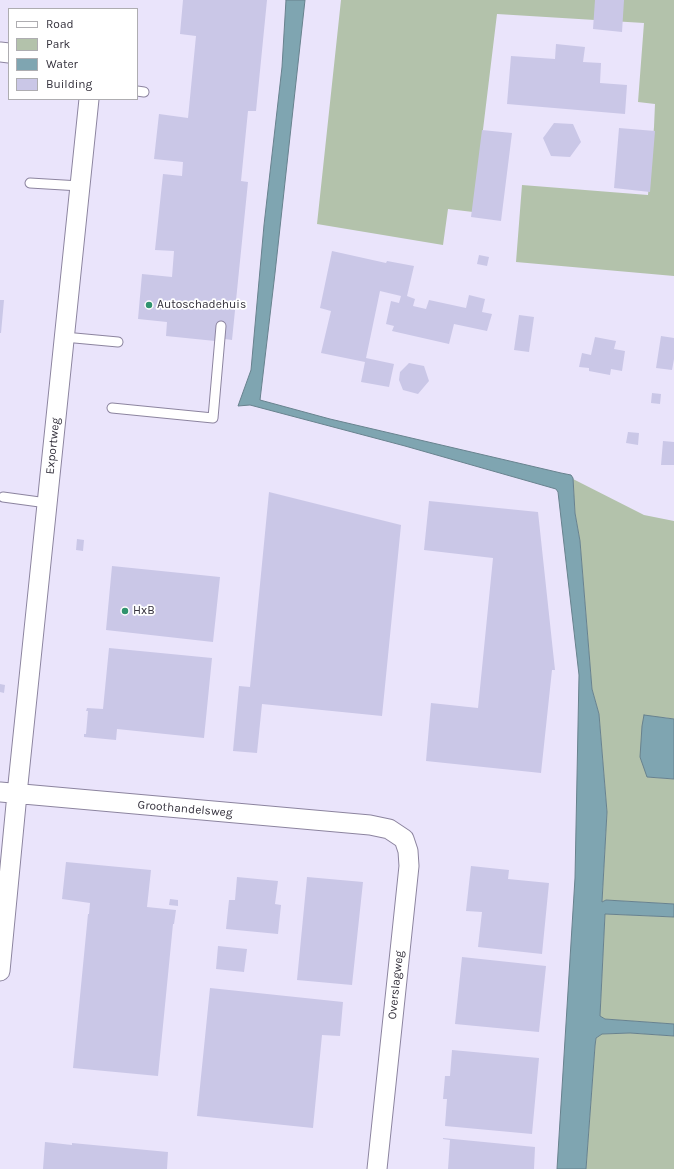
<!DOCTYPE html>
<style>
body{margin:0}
#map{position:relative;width:674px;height:1169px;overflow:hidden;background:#eae4fb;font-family:Karla,sans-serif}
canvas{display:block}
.legend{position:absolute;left:8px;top:8px;width:130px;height:92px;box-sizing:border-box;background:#fff;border:1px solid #aeadb1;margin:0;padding:5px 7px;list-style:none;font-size:12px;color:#34313c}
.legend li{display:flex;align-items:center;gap:8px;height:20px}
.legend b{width:20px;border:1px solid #aeadb1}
</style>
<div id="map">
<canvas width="674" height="1169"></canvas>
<ul class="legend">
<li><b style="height:5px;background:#fff"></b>Road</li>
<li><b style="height:11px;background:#b3c2ab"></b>Park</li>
<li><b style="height:11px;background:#7fa5b1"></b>Water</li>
<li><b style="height:11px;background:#cac7e7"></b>Building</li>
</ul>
</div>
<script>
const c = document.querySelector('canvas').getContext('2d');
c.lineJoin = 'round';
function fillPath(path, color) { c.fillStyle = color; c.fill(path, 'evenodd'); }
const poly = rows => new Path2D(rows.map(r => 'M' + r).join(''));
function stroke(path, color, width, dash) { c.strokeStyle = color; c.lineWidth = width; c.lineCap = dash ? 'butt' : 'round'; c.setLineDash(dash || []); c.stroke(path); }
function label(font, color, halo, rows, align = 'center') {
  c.font = font + ' Karla,sans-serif'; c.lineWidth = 3.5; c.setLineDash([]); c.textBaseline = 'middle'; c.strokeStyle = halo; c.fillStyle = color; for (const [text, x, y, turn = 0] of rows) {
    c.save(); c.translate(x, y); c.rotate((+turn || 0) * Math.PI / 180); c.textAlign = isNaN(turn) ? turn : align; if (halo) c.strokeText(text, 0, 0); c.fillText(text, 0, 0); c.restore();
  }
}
fillPath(poly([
 [341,0,674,0,674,276,516,262,522,185,648,195,654,127,655,104,638,102,644,23,497,14,473,212,448,209,443,245,317,224],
 [573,479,644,515,674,521,674,719,662,717,647,777,674,779,674,904,606,900,602,902,607,812,599,714,592,689,580,541,575,513],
 [605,914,674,917,674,1024,605,1019,600,1016],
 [630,1033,674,1036,674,1169,586,1169,595,1046,596,1038,601,1034]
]), '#b3c2ab');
const water = poly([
 [286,0,305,0,275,273,260,400,330,419,561,473,571,475,573,478,575,513,580,541,592,689,599,714,607,812,602,902,606,900,674,904,674,917,605,914,600,1016,605,1019,674,1024,674,1036,630,1033,602,1034,596,1038,595,1046,586,1169,557,1169,575,878,579,675,558,492,556,489,405,446,250,405,238,406,251,370,264,225,282,67,286,0],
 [644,715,674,719,674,779,647,777,640,757,642,726,644,715]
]);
fillPath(water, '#7fa5b1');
stroke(water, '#68828e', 1);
fillPath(poly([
 [183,0,267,0,256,111,248,111,241,181,248,182,232,340,225,339,225,342,166,336,167,322,138,319,142,274,172,277,174,251,155,250,163,174,182,176,183,162,154,159,159,114,188,118,196,36,180,34],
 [595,0,624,0,622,32,593,29],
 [556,44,585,47,583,62,601,63,600,83,627,85,625,114,507,104,511,56,555,59],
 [554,123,573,124,581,142,570,157,551,156,543,138],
 [619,128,655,131,650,192,614,188],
 [482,130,512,133,501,221,471,217],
 [332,251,386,263,387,261,414,266,407,296,415,299,413,306,426,309,429,300,466,308,469,295,485,299,482,312,492,314,487,331,454,324,449,344,392,331,394,326,386,324,391,301,399,303,401,296,380,291,366,358,394,364,389,387,361,382,365,362,321,353,331,311,320,308],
 [479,255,489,257,487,266,477,264],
 [0,300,4,300,1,333,0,333],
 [519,315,534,317,529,352,514,350],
 [661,336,674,338,674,359,672,370,656,368],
 [595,337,616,341,614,349,625,351,622,371,611,369,610,375,589,371,589,368,579,367,582,353,591,355],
 [409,363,424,366,429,381,418,394,403,390,399,380,400,372],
 [652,393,661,394,660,404,651,403],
 [628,432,639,433,638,445,626,443],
 [663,441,674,442,674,465,661,465],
 [269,492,401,525,382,716,262,704,257,753,233,751,239,686,250,687],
 [429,501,538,512,555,670,552,670,541,773,426,761,431,703,478,708,493,558,424,550],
 [77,539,84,540,83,551,76,550],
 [112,566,220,577,213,642,106,630],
 [109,648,212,658,204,738,117,729,116,740,84,737,84,734,86,734,88,711,86,711,87,708,103,709],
 [0,684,5,685,4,693,0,692],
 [66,862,151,870,147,907,176,910,174,924,173,924,158,1076,73,1068,88,914,89,914,90,903,62,899],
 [471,866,509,870,508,879,549,883,542,954,478,947,482,912,466,911],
 [237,877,278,881,275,904,281,905,278,934,226,929,229,900,235,900],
 [307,877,363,882,352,985,297,980],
 [170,899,178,900,178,906,169,905],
 [218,946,247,949,244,972,216,969],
 [462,957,546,966,539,1032,455,1024],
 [210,988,343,1002,340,1036,322,1035,313,1128,197,1116],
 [452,1050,539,1058,532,1134,445,1126,447,1099,443,1099,445,1076,450,1076],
 [443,1138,535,1147,534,1169,448,1169,450,1140,443,1139],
 [45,1142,72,1145,72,1143,168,1152,167,1169,43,1169]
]), '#cac7e7');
const lane = poly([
 [137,91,144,92],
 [30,183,80,186],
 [64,337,118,342],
 [112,408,213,418,221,326],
 [3,497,47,503]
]);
const street = poly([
 [0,52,9,53],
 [0,792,370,825,389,829,404,839,408,851,409,866,377,1169],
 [0,971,17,794,89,99]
]);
stroke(lane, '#8c849f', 11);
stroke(street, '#8c849f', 21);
stroke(lane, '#fff', 9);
stroke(street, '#fff', 19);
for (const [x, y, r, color] of [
 [149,305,4,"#30936e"],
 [125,611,4,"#30936e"]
]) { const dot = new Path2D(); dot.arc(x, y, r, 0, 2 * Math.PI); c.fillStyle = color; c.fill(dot); stroke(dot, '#fff', 1.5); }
label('12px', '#34313c', '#fff', [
 ["Autoschadehuis",157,305],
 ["HxB",133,611]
], 'left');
label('12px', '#34313c', '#fff', [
 ["Exportweg",53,446,-84],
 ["Groothandelsweg",185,809,5],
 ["Overslagweg",396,985,-84]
]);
</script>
